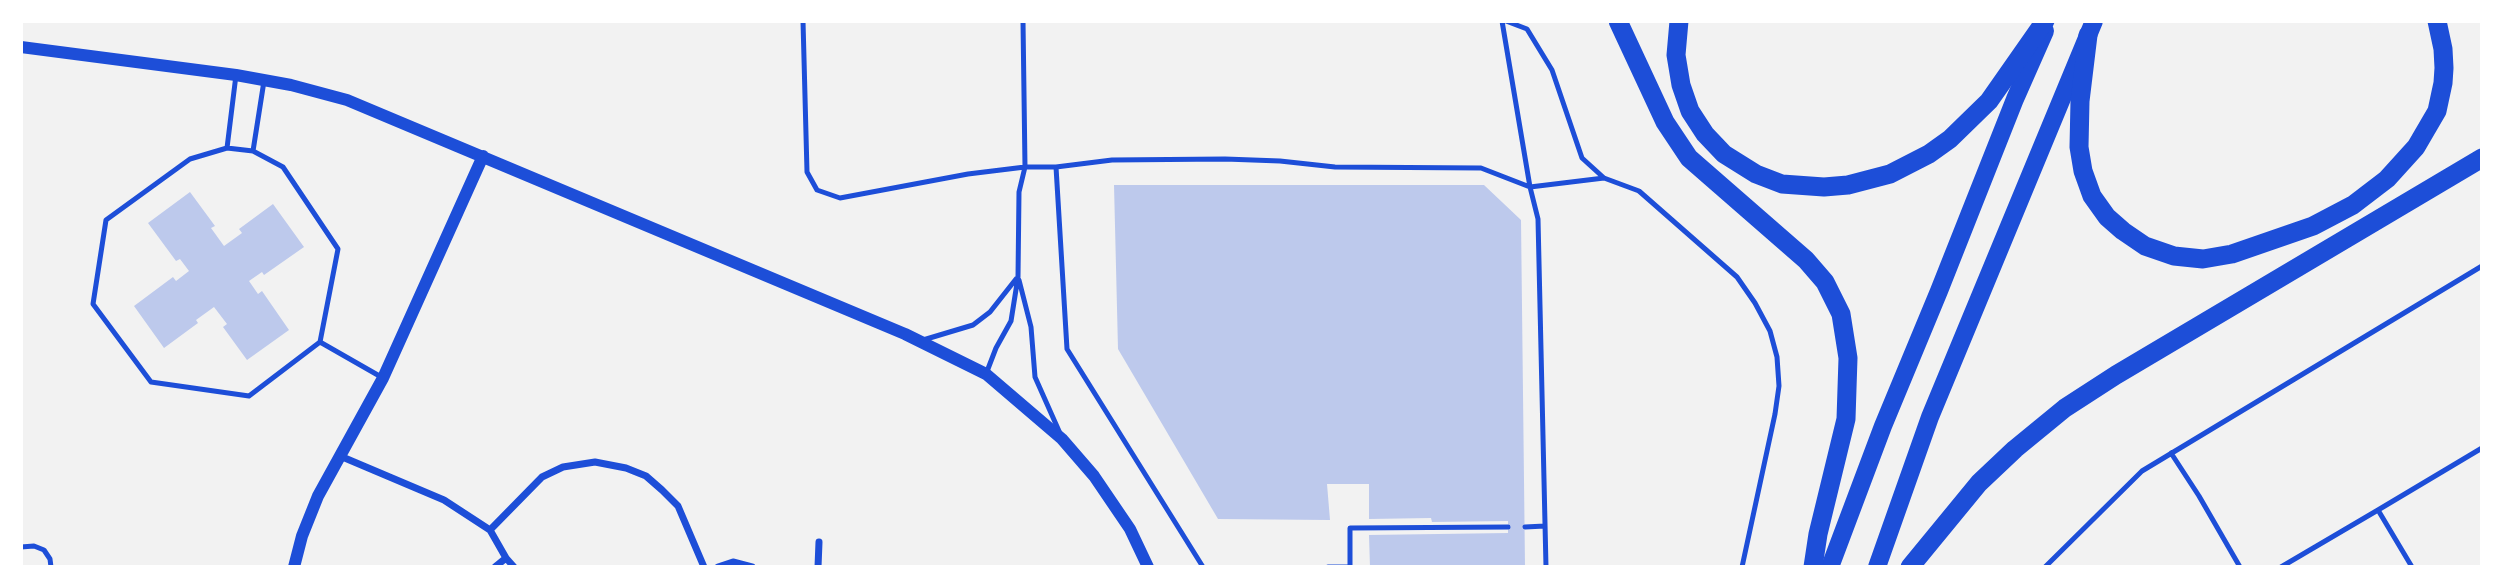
<!DOCTYPE html>
<style>
body{margin:0}
#map{position:relative;width:2503px;height:588px;overflow:hidden;background:#f2f2f2;font-family:Figtree,sans-serif}
canvas{display:block}
.frame{position:absolute;inset:0;border:23px solid #fff;pointer-events:none}
</style>
<div id="map">
<canvas width="2503" height="588"></canvas>
<div class="frame"></div>
</div>
<script>
const c = document.querySelector('canvas').getContext('2d');
c.lineJoin = 'round';
function fillPath(path, color) { c.fillStyle = color; c.fill(path, 'evenodd'); }
const poly = rows => new Path2D(rows.map(r => 'M' + r).join(''));
function stroke(path, color, width, dash) { c.strokeStyle = color; c.lineWidth = width; c.lineCap = dash ? 'butt' : 'round'; c.setLineDash(dash || []); c.stroke(path); }
fillPath(poly([
 [1114,185,1484,185,1521,220,1525,567,1370,567,1369,535,1508,533,1508,521,1432,522,1431,518,1369,519,1369,484,1327,484,1330,520,1218,519,1118,349],
 [190,192,215,226,211,228,224,246,242,233,239,229,273,204,304,247,264,275,262,272,249,281,258,294,262,291,289,330,247,360,223,327,227,324,214,307,196,320,198,323,164,348,134,306,173,277,176,281,189,271,180,259,176,261,148,223]
]), '#bdc9ec');
stroke(poly([
 [803,21,807,172,817,190,840,198,968,174,1025,167,1056,167,1112,160,1225,159,1280,161,1335,167,1481,168,1530,187,1604,178,1639,191,1737,277,1755,303,1770,331,1777,357,1779,386,1775,414,1742,567],
 [1502,21,1530,187,1538,219,1546,567],
 [1506,21,1527,29,1552,70,1582,158,1604,178],
 [227,148,253,151,283,167,338,249,320,342,249,396,151,382,93,304,106,220,190,159,227,148],
 [227,148,236,75],
 [253,151,264,81],
 [1056,167,1067,349,1203,567],
 [1019,280,1031,327,1035,377,1059,431],
 [923,340,973,325,990,312,1016,279],
 [320,342,383,378],
 [986,374,996,348,1011,321,1018,277,1019,192,1025,167,1023,21],
 [2171,453,2199,496,2240,567],
 [2378,510,2482,448],
 [1525,527,1545,526],
 [21,547,34,546,44,550,50,559,51,567],
 [1328,567,1350,567],
 [1350,567,1350,528,1508,527],
 [2045,567,2142,471,2482,266],
 [2281,567,2378,510,2412,567]
]), '#1d4ed8', 5);
stroke(poly([
 [340,456,444,500,490,530,506,558,514,567],
 [490,530,542,477,563,467,595,462,626,468,646,476,662,490,678,506,704,567],
 [495,567,506,558],
 [718,567,733,562,752,567],
 [818,567,819,542]
]), '#1d4ed8', 7);
stroke(poly([
 [21,47,236,75,291,85,347,100,905,334,986,374,1062,439,1094,476,1130,529,1148,567],
 [294,567,302,536,318,496,383,378,483,156]
]), '#1d4ed8', 12);
stroke(poly([
 [1830,567,1883,426,1939,291,2015,99,2045,31],
 [1877,567,1930,417,2094,21]
]), '#1d4ed8', 18);
stroke(poly([
 [1618,21,1665,122,1689,158,1806,260,1825,282,1841,314,1848,358,1846,419,1818,534,1813,567],
 [1679,21,1676,55,1681,85,1690,111,1705,134,1724,154,1756,174,1782,184,1824,187,1848,185,1890,174,1929,154,1950,139,1989,101,2045,21],
 [2088,35,2080,101,2079,147,2083,171,2092,196,2107,217,2123,231,2145,246,2174,256,2203,259,2232,254,2313,226,2353,205,2387,179,2416,147,2437,111,2443,83,2444,68,2443,49,2437,21],
 [1910,567,1979,483,2015,449,2065,408,2116,375,2482,158]
]), '#1d4ed8', 19);
</script>
